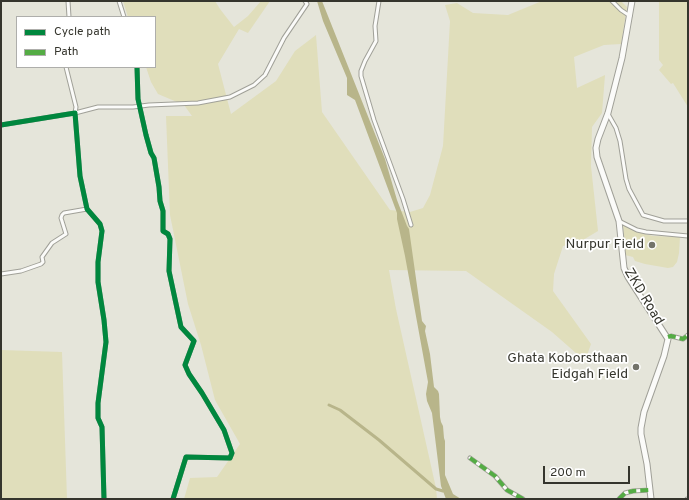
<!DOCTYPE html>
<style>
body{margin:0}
#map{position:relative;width:689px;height:500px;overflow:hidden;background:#e5e5da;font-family:Overpass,sans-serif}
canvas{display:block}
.frame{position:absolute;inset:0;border:2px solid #35352d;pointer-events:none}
.legend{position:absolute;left:16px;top:16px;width:140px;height:52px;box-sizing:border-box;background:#fff;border:1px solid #aeaeab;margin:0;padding:5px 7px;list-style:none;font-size:12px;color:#35352d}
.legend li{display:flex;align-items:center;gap:8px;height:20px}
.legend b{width:20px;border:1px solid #aeaeab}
.scale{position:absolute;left:543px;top:466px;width:87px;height:18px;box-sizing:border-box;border:2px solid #35352d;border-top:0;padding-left:5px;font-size:12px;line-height:14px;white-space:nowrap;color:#35352d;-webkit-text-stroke:3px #fff;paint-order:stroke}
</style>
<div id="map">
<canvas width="689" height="500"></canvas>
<div class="frame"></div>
<ul class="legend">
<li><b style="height:5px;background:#00873e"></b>Cycle path</li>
<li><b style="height:5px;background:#54ac44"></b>Path</li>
</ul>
<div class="scale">200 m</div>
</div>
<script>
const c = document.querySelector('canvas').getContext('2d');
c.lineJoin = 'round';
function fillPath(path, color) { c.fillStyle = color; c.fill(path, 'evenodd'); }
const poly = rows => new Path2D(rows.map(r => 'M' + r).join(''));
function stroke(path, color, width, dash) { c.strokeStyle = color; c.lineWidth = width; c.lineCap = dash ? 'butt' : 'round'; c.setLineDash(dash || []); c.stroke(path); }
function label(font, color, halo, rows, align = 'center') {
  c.font = font + ' Overpass,sans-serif'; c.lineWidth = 3.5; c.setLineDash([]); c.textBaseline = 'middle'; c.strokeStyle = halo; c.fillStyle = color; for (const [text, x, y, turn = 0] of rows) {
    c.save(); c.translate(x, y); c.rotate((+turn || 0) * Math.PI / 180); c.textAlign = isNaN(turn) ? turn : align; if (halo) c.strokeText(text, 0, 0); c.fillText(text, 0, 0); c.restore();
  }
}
fillPath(poly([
 [123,1,215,1,220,9,234,27,248,16,261,1,270,1,248,33,239,29,218,64,231,114,276,81,295,51,316,35,322,112,390,210,410,212,423,208,430,195,443,146,450,21,445,5,457,3,473,13,508,15,542,1,621,1,627,7,621,44,604,45,574,57,577,88,605,75,602,113,592,127,591,166,598,231,578,243,563,246,554,274,553,291,591,344,585,361,552,332,466,271,389,270,396,309,436,488,437,499,184,499,190,478,217,477,240,444,215,400,201,345,188,304,170,215,166,116,192,116,184,105,158,94,151,82,146,67,155,67,155,17,128,17],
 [659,1,688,1,688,107,673,83,671,84,659,70,663,65,659,60],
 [623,223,637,232,653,236,680,237,679,253,677,262,673,267,668,268,645,264,635,261,633,257,625,255],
 [1,350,62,352,67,499,1,499]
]), '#e0debb');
fillPath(poly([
 [317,1,322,1,385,159,397,200,407,226,409,229,422,321,426,326,425,331,430,354,434,387,438,391,439,394,440,417,441,422,443,426,444,438,445,441,445,475,453,494,461,499,446,499,441,486,432,413,427,401,426,394,428,382,405,256,397,219,397,213,355,100,347,95,347,78,323,21]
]), '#b8b58a');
stroke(poly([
 [329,405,340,410,379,440,436,489,443,491]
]), '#b8b58a', 3);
const minor = poly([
 [68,1,69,17],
 [119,1,124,17],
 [379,1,375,26,376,41,365,61,361,71,361,76,374,120,403,199,411,225],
 [612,1,621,10,630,16],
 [66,67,76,107,75,113,98,107,133,107,149,105,198,103,230,97,254,85,265,75,284,38,307,4,305,1],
 [137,67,138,99,146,135,151,153,154,158,159,187,160,201,163,211,163,231,168,234,170,239,169,271,181,327,194,341,185,365,189,374,202,393,224,430,232,453,230,458,186,457,173,499],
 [608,114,616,128,620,141,626,179,629,189,643,215,664,221,688,221],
 [1,125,75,113,80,176,87,209,100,224,102,231,98,262,98,282,104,320,106,342,98,403,98,418,102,427,104,499],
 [619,221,637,230,646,232,688,236],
 [1,274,21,271,41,264,43,262,42,257,52,243,66,234,61,218,62,215,64,213,87,209],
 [668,337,671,336,683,339,688,335],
 [470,458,495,476,507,490,523,499],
 [619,499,625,493,633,491,650,490],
 [687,499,688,499]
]);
const primary = poly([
 [632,1,622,58,608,113,598,139,596,148,597,157,619,221,624,268,628,277,668,339,664,356,644,412,641,428,641,434,647,464,651,499]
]);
stroke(minor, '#a0a098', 5);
stroke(primary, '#a0a098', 7);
stroke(minor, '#fbfbf9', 3);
stroke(primary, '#fbfbf9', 5);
stroke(poly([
 [668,337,671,336,683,339,688,335],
 [470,458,495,476,507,490,523,499],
 [619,499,625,493,633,491,650,490]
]), '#54ac44', 4, [8, 4]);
stroke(poly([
 [137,67,138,99,146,135,151,153,154,158,159,187,160,201,163,211,163,231,168,234,170,239,169,271,181,327,194,341,185,365,189,374,202,393,224,430,232,453,230,458,186,457,173,499],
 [1,125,75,113,80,176,87,209,100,224,102,231,98,262,98,282,104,320,106,342,98,403,98,418,102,427,104,499]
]), '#00873e', 5);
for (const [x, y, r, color] of [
 [652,245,4,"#73736a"],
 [636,367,4,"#73736a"]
]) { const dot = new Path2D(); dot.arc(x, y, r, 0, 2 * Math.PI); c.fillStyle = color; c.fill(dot); stroke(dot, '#fff', 1.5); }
label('14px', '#35352d', '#fff', [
 ["Nurpur Field",644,245],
 ["Ghata Koborsthaan",628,359],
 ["Eidgah Field",628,375]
], 'right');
label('14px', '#35352d', '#fff', [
 ["ZKD Road",643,297,59]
]);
</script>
